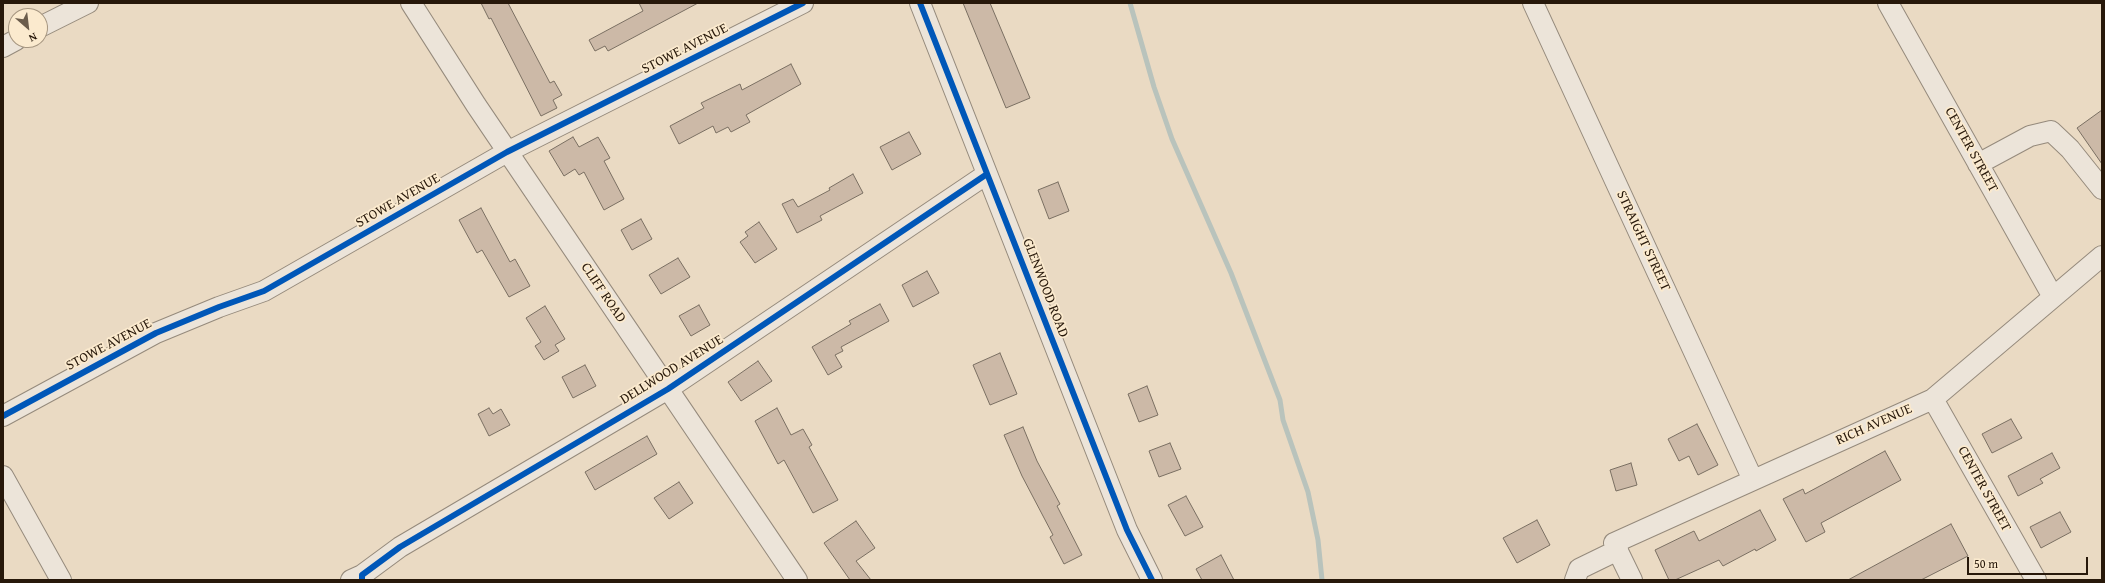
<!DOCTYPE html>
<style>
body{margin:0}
#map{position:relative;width:2105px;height:583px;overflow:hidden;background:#eadac3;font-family:"Gentium Book Plus",serif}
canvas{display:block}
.frame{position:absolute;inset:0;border:4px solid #27180a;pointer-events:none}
.north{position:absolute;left:8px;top:8px;width:40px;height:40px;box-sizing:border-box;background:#fbeace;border:1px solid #a69680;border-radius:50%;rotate:152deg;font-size:11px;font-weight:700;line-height:16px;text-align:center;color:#27180a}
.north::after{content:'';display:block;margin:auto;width:14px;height:18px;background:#6b5c4b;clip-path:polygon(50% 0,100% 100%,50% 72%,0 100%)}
.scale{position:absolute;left:1967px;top:557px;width:121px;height:18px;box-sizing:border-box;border:2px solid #27180a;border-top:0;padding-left:5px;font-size:12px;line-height:14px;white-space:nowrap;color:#27180a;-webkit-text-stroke:3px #fbeace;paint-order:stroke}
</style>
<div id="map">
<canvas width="2105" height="583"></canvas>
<div class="frame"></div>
<div class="north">N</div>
<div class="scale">50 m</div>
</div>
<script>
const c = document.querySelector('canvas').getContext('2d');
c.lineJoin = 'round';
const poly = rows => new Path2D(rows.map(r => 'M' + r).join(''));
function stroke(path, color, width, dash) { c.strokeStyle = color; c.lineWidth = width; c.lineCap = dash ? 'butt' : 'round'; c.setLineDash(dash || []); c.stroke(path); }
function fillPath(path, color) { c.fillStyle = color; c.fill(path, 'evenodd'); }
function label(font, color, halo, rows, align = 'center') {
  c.font = font + ' "Gentium Book Plus",serif'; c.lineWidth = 3.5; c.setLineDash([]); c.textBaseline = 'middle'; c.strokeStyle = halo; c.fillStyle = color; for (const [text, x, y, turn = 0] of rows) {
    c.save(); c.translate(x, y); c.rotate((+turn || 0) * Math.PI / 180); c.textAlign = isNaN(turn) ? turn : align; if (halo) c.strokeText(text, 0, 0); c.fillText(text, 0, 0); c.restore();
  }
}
stroke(poly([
 [1130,3,1154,87,1172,139,1231,273,1280,400,1283,420,1308,492,1318,540,1322,580]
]), '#b9c3bc', 5);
const building = poly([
 [481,3,508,3,550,83,554,81,562,95,553,100,557,108,541,116,491,18,489,19,481,3],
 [639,3,698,3,608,51,605,46,595,51,589,40,643,11,639,3],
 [963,3,990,3,1030,98,1006,108,963,3],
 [791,64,801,84,746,115,750,122,731,132,728,127,716,133,713,126,679,144,670,126,704,108,701,103,740,84,742,90,791,64],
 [2102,110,2102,164,2077,128,2102,110],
 [909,132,921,154,892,170,880,147,909,132],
 [573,137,579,147,598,137,610,158,604,161,624,199,604,210,584,172,579,175,575,169,564,176,549,151,573,137],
 [853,174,863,193,820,216,822,220,797,233,782,204,793,199,798,207,830,190,829,188,853,174],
 [1058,182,1069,211,1049,219,1038,190,1058,182],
 [481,208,510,262,515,259,530,286,509,297,482,250,477,253,459,220,481,208],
 [641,219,652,239,632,250,621,230,641,219],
 [759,222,777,249,755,263,740,242,748,236,745,232,759,222],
 [678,258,690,277,661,294,649,275,678,258],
 [927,271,939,293,913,307,902,285,927,271],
 [880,304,889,321,841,347,843,351,835,355,842,367,828,375,812,347,851,324,849,321,880,304],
 [699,305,710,325,691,336,679,316,699,305],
 [545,306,565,339,555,345,559,351,544,360,535,346,541,342,526,318,545,306],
 [1000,353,1017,394,990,405,973,365,1000,353],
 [758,361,772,381,741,401,728,382,758,361],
 [585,365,596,386,573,398,562,377,585,365],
 [1147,386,1158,415,1139,422,1128,394,1147,386],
 [489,408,493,414,501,409,510,425,489,436,478,414,489,408],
 [777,408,791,435,803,429,812,445,809,447,838,500,813,513,784,460,778,464,755,421,777,408],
 [2011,419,2022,438,1992,453,1982,434,2011,419],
 [1697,424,1718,465,1698,475,1689,456,1679,461,1668,439,1697,424],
 [1023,427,1037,461,1060,504,1057,506,1082,555,1064,564,1050,537,1053,535,1022,476,1004,435,1023,427],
 [647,436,657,454,595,490,585,472,647,436],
 [1170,443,1181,469,1159,477,1149,451,1170,443],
 [1885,451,1901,480,1821,523,1825,532,1806,542,1783,499,1803,489,1805,494,1885,451],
 [2052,453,2060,468,2040,479,2043,483,2018,496,2008,476,2052,453],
 [1631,463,1637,485,1616,491,1610,470,1631,463],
 [679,482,693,503,669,519,654,498,679,482],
 [1186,496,1203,527,1185,536,1168,505,1186,496],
 [1760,510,1776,540,1756,551,1755,549,1723,566,1719,560,1675,580,1669,580,1655,550,1694,531,1699,541,1760,510],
 [2060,512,2071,532,2041,548,2030,527,2060,512],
 [1537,520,1550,545,1517,563,1503,538,1537,520],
 [856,521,875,548,856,561,871,580,850,580,824,543,856,521],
 [1951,524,1968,556,1921,580,1848,580,1951,524],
 [1221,555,1234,580,1202,580,1196,569,1221,555]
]);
fillPath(building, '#ccb9a7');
stroke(building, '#7a6f62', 1);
const minor = poly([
 [411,3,476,105,797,580],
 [920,3,1127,530,1152,580],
 [1533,3,1753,480],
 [1888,3,2053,297],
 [40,27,88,3],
 [3,47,16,40],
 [1978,164,2030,136,2051,131,2070,149,2102,189],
 [1933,399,2036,580],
 [3,416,156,333,219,307,264,291,507,152,803,3],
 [3,476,61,580],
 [351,580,362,575,400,547,668,389,987,174],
 [1575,580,1579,569,1618,550],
 [1632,580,1614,543,1933,399,2102,256]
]);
stroke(minor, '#958a7c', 22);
stroke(minor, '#ece4d9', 20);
stroke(poly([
 [920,3,1127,530,1152,580],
 [3,416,156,333,219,307,264,291,507,152,803,3],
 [362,580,362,575,400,547,668,389,987,174]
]), '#0057b8', 6);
label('14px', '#27180a', '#fbeace', [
 ["STOWE AVENUE",685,49,-27],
 ["CENTER STREET",1971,150,61],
 ["STOWE AVENUE",398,201,-30],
 ["STRAIGHT STREET",1643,241,65],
 ["GLENWOOD ROAD",1045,288,69],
 ["CLIFF ROAD",603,293,56],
 ["STOWE AVENUE",109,345,-28],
 ["DELLWOOD AVENUE",672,370,-32],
 ["RICH AVENUE",1874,425,-24],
 ["CENTER STREET",1984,489,61]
]);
</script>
